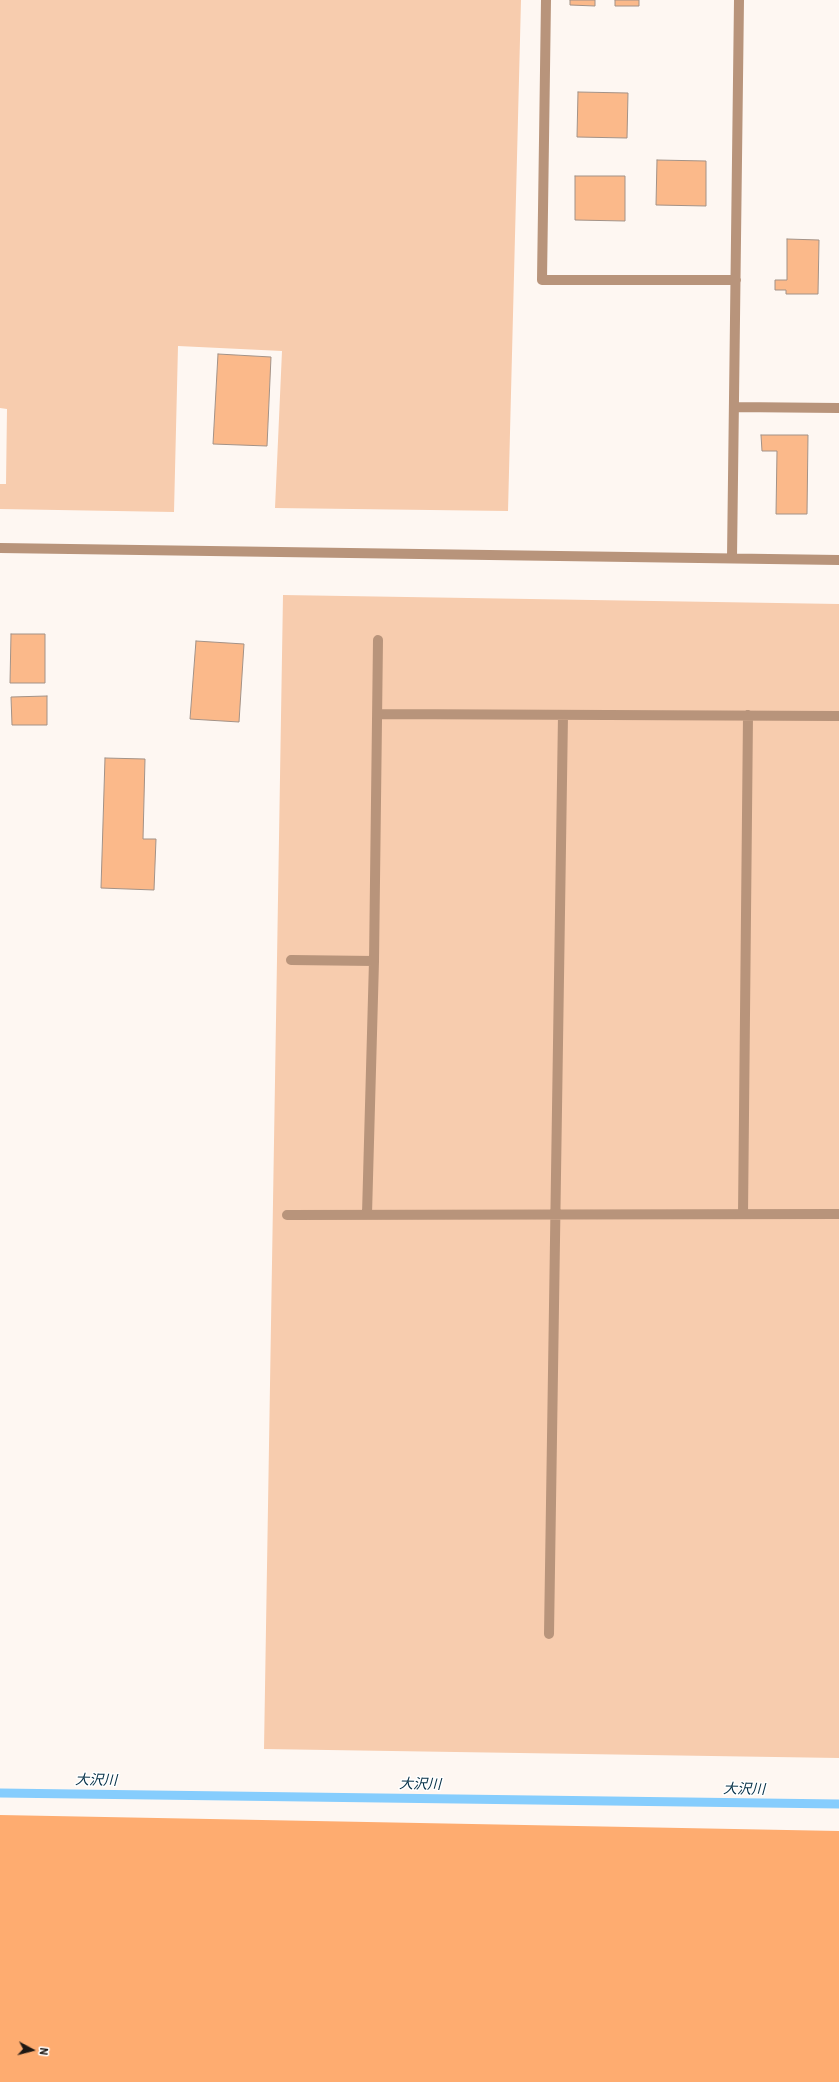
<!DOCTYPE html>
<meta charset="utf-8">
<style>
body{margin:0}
#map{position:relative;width:839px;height:2082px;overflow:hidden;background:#fef7f2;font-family:Barlow,sans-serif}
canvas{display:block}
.north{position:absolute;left:12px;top:2030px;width:40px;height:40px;-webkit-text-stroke:3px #fff;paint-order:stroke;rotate:97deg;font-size:11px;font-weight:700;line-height:16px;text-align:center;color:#1e1813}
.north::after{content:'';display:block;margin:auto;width:14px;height:18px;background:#1e1813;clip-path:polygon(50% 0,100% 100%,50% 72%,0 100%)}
</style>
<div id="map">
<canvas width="839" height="2082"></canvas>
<div class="north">N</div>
</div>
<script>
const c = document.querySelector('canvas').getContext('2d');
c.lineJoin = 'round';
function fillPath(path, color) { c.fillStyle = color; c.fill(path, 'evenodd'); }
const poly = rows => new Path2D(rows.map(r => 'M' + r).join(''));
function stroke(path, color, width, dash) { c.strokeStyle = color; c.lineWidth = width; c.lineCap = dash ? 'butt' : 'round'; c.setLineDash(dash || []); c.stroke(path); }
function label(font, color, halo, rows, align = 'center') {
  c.font = font + ' Barlow,"Noto Sans JP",sans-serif'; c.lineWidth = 3; c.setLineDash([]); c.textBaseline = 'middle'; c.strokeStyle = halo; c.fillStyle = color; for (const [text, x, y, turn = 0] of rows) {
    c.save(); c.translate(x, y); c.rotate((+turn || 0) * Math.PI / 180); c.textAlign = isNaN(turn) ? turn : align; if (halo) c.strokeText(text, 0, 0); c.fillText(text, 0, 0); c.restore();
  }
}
fillPath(poly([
 [0,0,521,0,508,511,275,508,282,351,178,346,174,512,0,509,0,484,6,484,7,409,0,408],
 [283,595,839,604,839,1758,264,1749]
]), '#f7ccae');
fillPath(poly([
 [0,1815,839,1831,839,2082,0,2082]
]), '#feac70');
stroke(poly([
 [0,1793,839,1804]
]), '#86cdfd', 9);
const building = poly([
 [570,0,595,0,595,6,570,5,570,0],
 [615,0,639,0,639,6,615,6,615,0],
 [578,92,628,93,627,138,577,137,578,92],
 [657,160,706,161,706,206,656,205,657,160],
 [575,176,625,176,625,221,575,220,575,176],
 [787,239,819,240,818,294,786,294,786,290,775,290,775,280,787,280,787,239],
 [218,354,271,357,267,446,213,444,218,354],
 [761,435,808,435,807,514,776,514,777,451,762,451,761,435],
 [11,634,45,634,45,683,10,683,11,634],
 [196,641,244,644,239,722,190,719,196,641],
 [47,696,47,725,12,725,11,697,47,696],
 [105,758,145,759,143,839,156,839,154,890,101,888,105,758]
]);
fillPath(building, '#fbb98a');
stroke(building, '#a39287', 1);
stroke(poly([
 [378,714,838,716],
 [291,960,374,961,367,1214],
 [374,961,378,640],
 [743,1214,748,715],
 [287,1215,839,1214],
 [549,1634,563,715]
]), '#b8947b', 10);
stroke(poly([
 [546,0,542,280,736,280],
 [734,407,839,408],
 [0,548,839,560],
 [732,558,739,0]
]), '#b8947b', 10);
label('italic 14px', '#032e45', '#fff', [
 ["大沢川",96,1780,1],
 ["大沢川",420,1784,1],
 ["大沢川",744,1789,1]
]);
</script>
